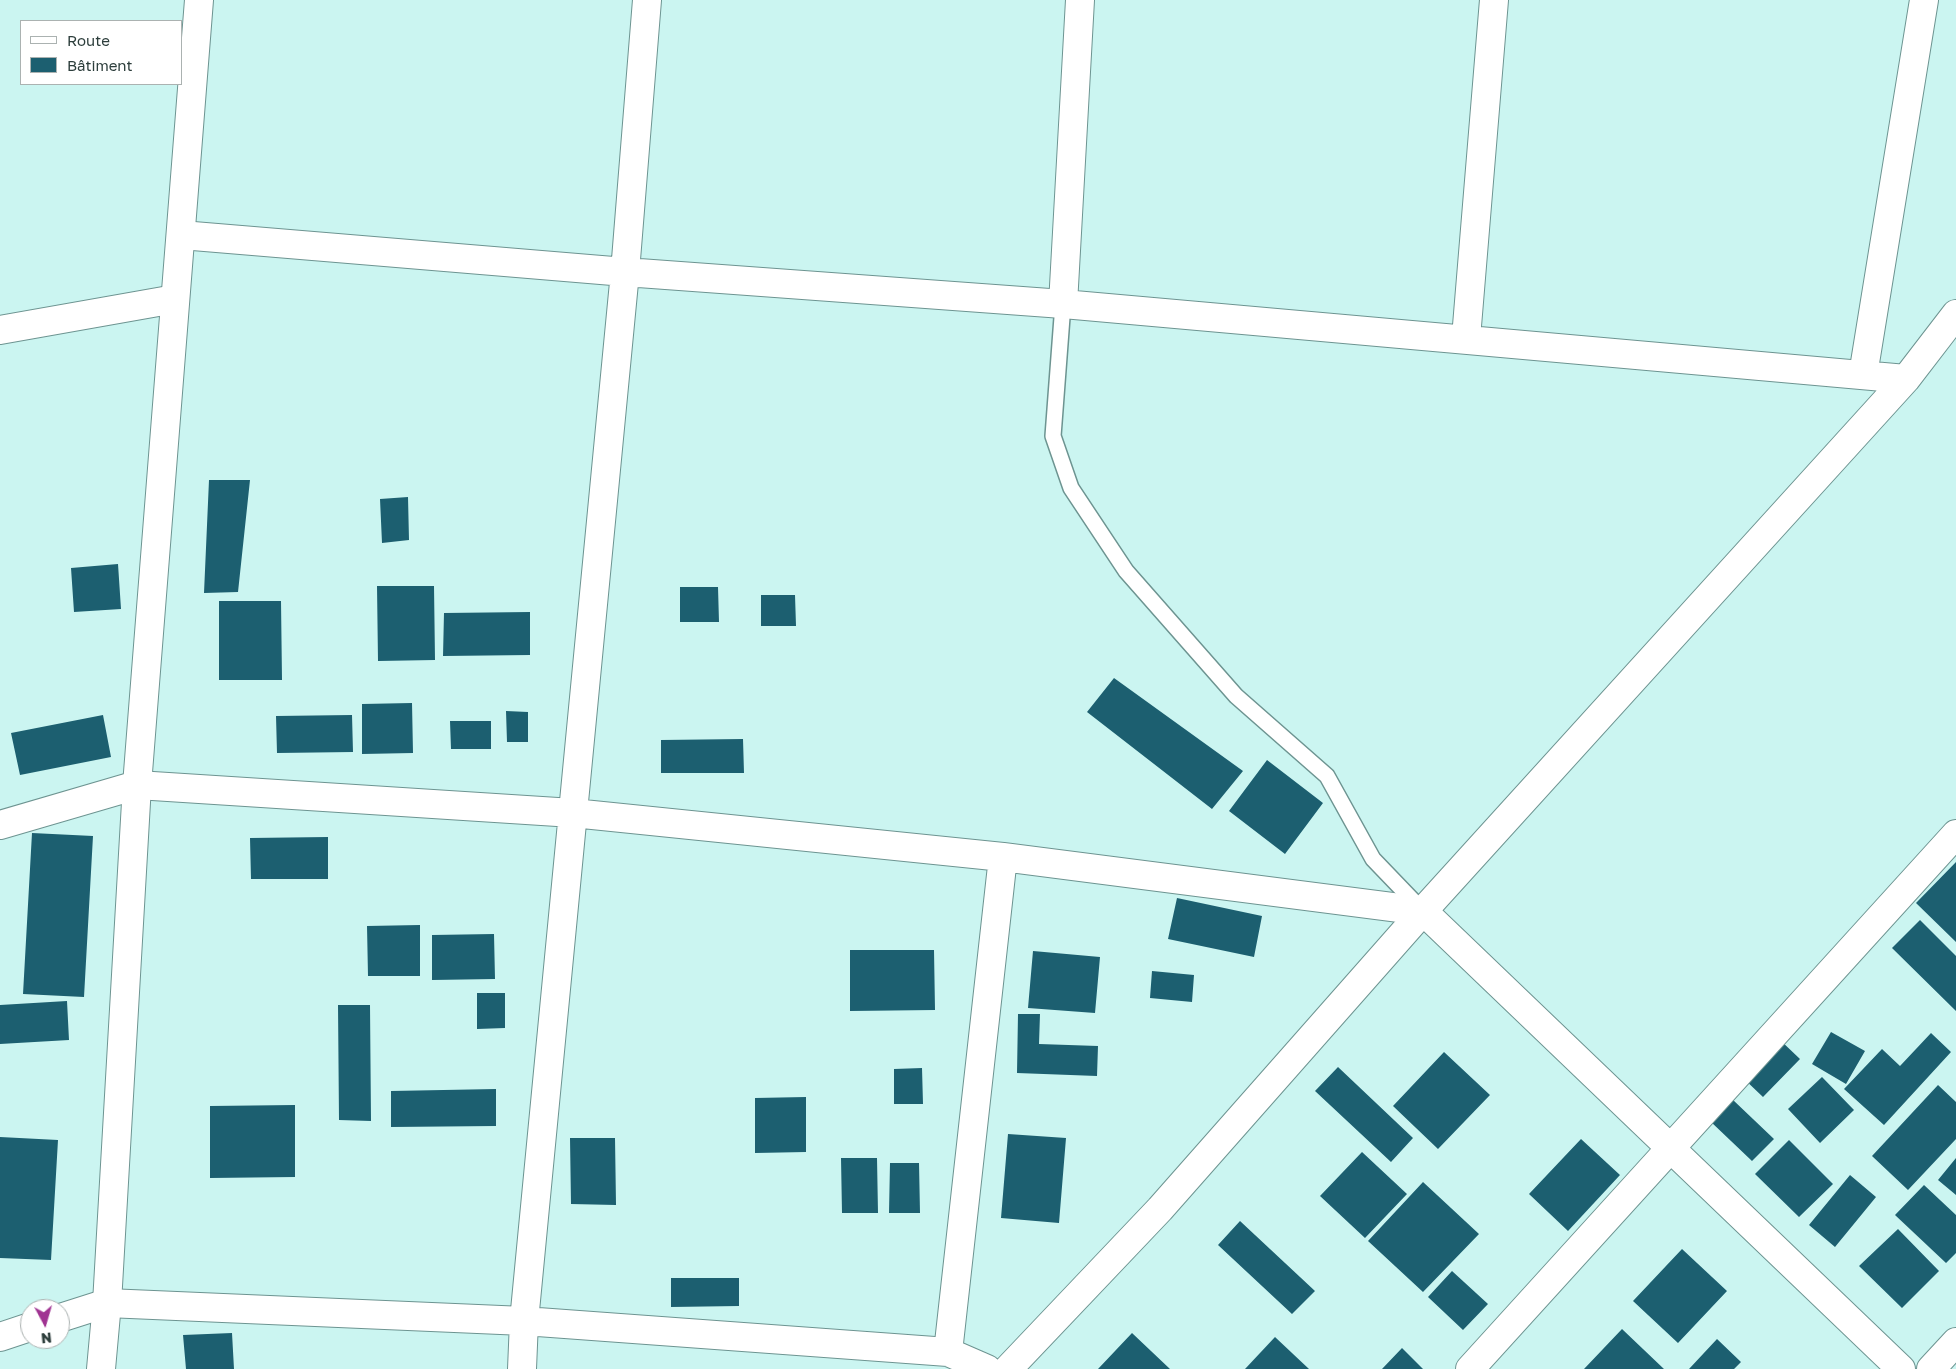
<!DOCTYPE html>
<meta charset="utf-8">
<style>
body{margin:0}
#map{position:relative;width:1956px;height:1369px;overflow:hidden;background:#cbf5f1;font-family:"Golos Text",sans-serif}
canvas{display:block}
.legend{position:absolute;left:20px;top:20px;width:162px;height:65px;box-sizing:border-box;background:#fff;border:1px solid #abb2b1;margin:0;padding:6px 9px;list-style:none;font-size:15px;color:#2d3e3c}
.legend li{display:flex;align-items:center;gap:10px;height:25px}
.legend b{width:25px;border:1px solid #abb2b1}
.north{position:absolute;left:20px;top:1299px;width:50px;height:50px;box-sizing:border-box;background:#fff;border:1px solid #abb2b1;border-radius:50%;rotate:174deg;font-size:14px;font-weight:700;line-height:20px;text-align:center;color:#2d3e3c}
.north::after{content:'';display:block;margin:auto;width:18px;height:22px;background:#a03392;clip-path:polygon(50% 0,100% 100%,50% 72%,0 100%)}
</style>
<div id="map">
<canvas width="1956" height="1369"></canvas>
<ul class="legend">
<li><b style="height:6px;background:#fff"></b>Route</li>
<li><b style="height:14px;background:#1c5f70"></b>Bâtiment</li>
</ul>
<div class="north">N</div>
</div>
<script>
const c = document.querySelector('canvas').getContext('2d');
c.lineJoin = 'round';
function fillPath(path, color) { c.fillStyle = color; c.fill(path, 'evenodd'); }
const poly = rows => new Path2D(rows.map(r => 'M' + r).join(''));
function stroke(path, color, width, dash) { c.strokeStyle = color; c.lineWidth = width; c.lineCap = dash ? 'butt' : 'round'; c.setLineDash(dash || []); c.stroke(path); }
fillPath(poly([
 [209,480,250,480,238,592,204,593],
 [408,497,409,540,382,543,380,499],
 [118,564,121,609,74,612,71,568],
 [377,586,434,586,435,660,378,661],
 [680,587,718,587,719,622,680,622],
 [761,595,795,595,796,626,761,626],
 [219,601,281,601,282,680,219,680],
 [530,612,530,655,443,656,444,613],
 [1114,678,1243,771,1212,809,1087,712],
 [412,703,413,753,362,754,362,704],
 [506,711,528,712,528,742,507,742],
 [103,715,111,757,20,775,11,733],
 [352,715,353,752,277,753,276,716],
 [450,721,491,721,491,749,451,749],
 [743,739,744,773,661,773,661,740],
 [1267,760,1323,803,1285,854,1229,811],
 [32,833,93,836,84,997,23,994],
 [328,837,328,879,251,879,250,838],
 [1956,862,1956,942,1916,903],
 [1177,898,1262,916,1254,957,1168,939],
 [1920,920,1956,956,1956,1011,1892,948],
 [420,925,420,976,368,976,367,926],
 [494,934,495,979,432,980,432,935],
 [850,950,934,950,935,1010,850,1011],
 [1033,951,1100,957,1095,1013,1028,1008],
 [1152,971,1194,975,1192,1002,1150,998],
 [477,993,505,993,505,1028,477,1029],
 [67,1001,69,1040,0,1044,0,1005],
 [338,1005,370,1005,371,1121,339,1120],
 [1018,1014,1040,1014,1039,1044,1098,1046,1097,1076,1017,1073],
 [1831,1032,1865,1051,1846,1084,1812,1064],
 [1931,1033,1951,1052,1884,1125,1844,1089,1882,1049,1900,1066],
 [1779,1039,1800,1059,1763,1097,1742,1077],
 [1444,1052,1490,1095,1438,1149,1393,1106],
 [1338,1067,1413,1138,1391,1162,1315,1091],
 [922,1068,923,1104,894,1104,894,1069],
 [1822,1077,1854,1110,1820,1143,1788,1109],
 [1938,1085,1956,1102,1956,1139,1908,1190,1872,1156],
 [496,1089,496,1126,391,1127,391,1091],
 [806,1097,806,1152,755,1153,755,1098],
 [1732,1099,1774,1139,1752,1161,1710,1121],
 [295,1105,295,1177,210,1178,210,1106],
 [1008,1134,1066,1138,1059,1223,1001,1218],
 [0,1137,58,1140,51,1260,0,1258],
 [570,1138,615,1138,616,1205,571,1204],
 [1581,1139,1620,1175,1568,1231,1529,1194],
 [1789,1140,1833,1184,1799,1217,1755,1174],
 [1362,1152,1407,1194,1365,1238,1320,1196],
 [841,1158,877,1158,878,1213,842,1213],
 [1956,1158,1956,1195,1938,1180],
 [890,1163,919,1163,920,1213,889,1213],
 [1850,1175,1876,1197,1835,1247,1809,1225],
 [1423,1182,1479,1234,1423,1292,1368,1241],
 [1924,1185,1956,1215,1956,1253,1946,1263,1895,1215],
 [1240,1221,1315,1291,1292,1314,1218,1245],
 [1898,1229,1939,1271,1902,1308,1859,1266],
 [1682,1249,1727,1291,1678,1343,1633,1301],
 [1452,1271,1488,1304,1463,1330,1428,1297],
 [671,1278,739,1278,739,1306,671,1307],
 [1622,1329,1664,1369,1584,1369],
 [232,1333,234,1369,186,1369,183,1335],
 [1132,1333,1170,1369,1098,1369],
 [1275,1337,1309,1369,1245,1369],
 [1717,1339,1741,1362,1734,1369,1689,1369],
 [1402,1348,1423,1369,1382,1369]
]), '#1c5f70');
const service = poly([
 [1063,304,1053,436,1071,488,1126,571,1236,696,1327,776,1373,859,1422,910]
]);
const minor = poly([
 [181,235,625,272,1063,304,1906,379],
 [1063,304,1080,0],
 [0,330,175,299],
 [1466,338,1494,0],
 [1863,375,1924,0],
 [0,825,137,785,573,813,1003,857,1423,911,1901,1369],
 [60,1318,107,1303,524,1321,948,1352,987,1369],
 [0,1337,30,1327],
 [948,1352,1003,857],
 [522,1369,524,1321,625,272,647,0],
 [1008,1369,1160,1209,1423,911,1906,379,1956,314],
 [1470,1369,1956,834],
 [1931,1369,1956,1342]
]);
const tertiary = poly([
 [101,1369,107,1303,137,785,199,0]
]);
stroke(service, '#6d9491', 18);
stroke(minor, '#6d9491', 30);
stroke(tertiary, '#6d9491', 30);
stroke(service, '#fff', 15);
stroke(minor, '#fff', 28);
stroke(tertiary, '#fff', 28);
</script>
